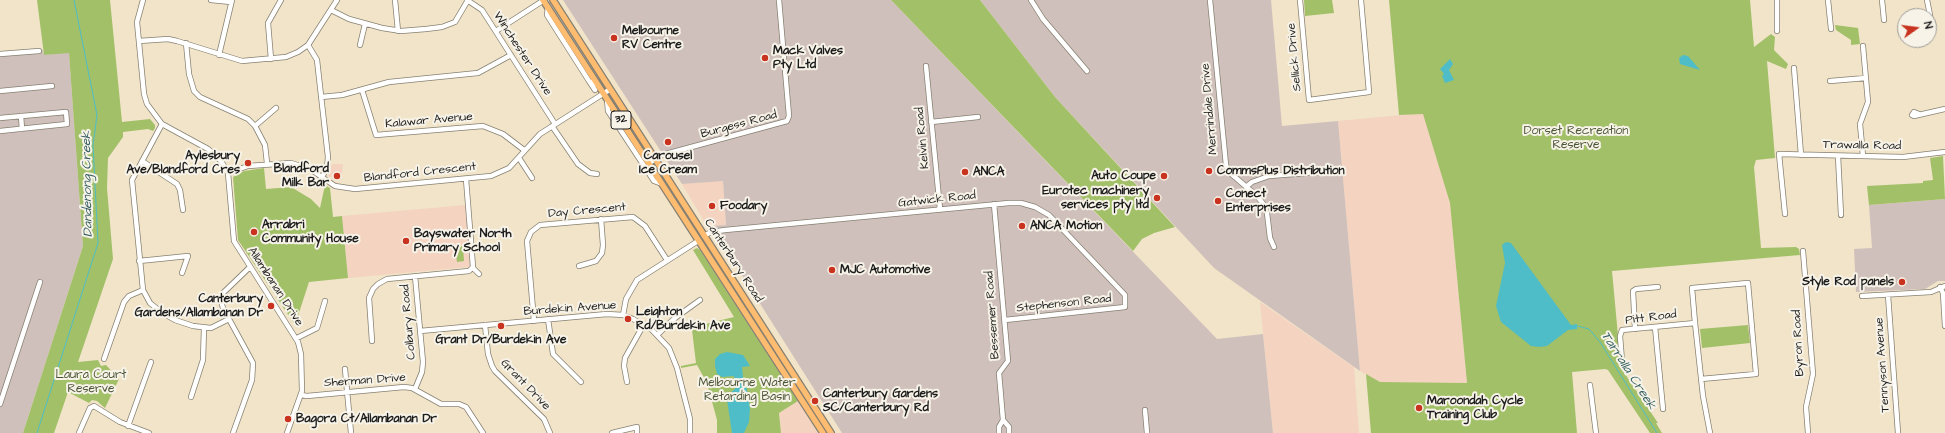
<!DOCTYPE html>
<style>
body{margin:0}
#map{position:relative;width:1945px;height:433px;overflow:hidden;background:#f1e4c9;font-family:"Architects Daughter",sans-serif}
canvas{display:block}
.north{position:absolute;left:1897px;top:8px;width:40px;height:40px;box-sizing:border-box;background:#f7f3e8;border:1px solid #9f9d96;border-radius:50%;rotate:76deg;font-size:11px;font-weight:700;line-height:16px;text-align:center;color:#1c1c1c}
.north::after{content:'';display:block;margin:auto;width:14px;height:18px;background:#c8321e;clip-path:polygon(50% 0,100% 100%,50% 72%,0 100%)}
</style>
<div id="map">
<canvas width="1945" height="433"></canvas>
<div class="north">N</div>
</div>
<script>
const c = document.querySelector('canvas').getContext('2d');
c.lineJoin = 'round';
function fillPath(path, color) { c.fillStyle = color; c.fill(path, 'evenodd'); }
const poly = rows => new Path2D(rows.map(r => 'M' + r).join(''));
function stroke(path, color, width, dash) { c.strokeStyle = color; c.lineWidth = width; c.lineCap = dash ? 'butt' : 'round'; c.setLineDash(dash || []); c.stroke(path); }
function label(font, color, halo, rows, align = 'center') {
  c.font = font + ' "Architects Daughter",sans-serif'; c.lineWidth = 4; c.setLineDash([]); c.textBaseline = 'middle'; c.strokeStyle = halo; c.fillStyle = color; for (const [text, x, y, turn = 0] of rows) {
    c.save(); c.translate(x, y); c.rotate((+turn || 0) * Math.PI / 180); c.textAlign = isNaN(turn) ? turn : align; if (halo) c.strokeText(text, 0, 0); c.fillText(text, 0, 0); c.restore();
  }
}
fillPath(poly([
 [1423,113,1450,203,1467,384,1380,382,1360,371,1338,121],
 [332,164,343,164,341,180,328,176],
 [723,180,726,225,707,226,682,184],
 [465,205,470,265,469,267,348,278,342,216],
 [1260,302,1354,367,1359,433,1273,433],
 [798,401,818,433,781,433,779,413]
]), '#f4d3c0');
fillPath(poly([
 [563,0,891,0,1217,339,1263,334,1273,433,842,433,714,231,707,226,726,225,723,181,682,184],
 [980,0,1271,0,1282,126,1338,121,1360,371,1214,268,1055,97],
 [43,50,44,55,69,52,83,246,23,433,0,433,0,54],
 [1945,199,1945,281,1938,281,1925,289,1856,292,1854,249,1872,248,1869,205]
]), '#d0c0bc');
fillPath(poly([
 [37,0,110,0,122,122,150,119,155,125,155,128,153,131,148,129,123,132,123,137,108,158,107,188,113,259,78,362,98,360,101,366,106,365,119,379,105,408,97,401,92,400,89,403,68,392,54,433,23,433,83,246,69,53,44,55],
 [891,0,980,0,1055,97,1175,227,1154,233,1142,239,1133,251],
 [1304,0,1332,0,1334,13,1305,16],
 [1389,0,1750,0,1754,47,1771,34,1775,37,1774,50,1788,64,1786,69,1767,61,1775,158,1756,160,1754,167,1761,248,1796,247,1799,249,1800,255,1612,271,1621,368,1658,423,1656,423,1662,433,1650,433,1608,370,1605,369,1572,372,1577,433,1371,433,1366,374,1380,382,1467,383,1450,203,1423,114,1399,115],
 [1835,25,1858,28,1860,44,1851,45,1851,40,1836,30],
 [1943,156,1945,199,1869,205,1867,186,1923,183,1923,181,1933,180,1930,158],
 [264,168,266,189,291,187,311,199,320,208,325,185,330,188,333,217,342,216,348,278,309,282,295,325,238,240,233,177,244,171],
 [463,246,464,261,457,262,455,247],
 [697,248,700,250,798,401,779,413,781,433,717,433,717,420,707,383,697,365,681,368,681,366,696,363,692,330,709,323,734,317,693,250],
 [1748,325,1750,343,1702,348,1700,329]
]), '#a2c068');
fillPath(poly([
 [1683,55,1688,56,1700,70,1680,64,1679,58],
 [1450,59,1453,64,1449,70,1454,80,1445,83,1442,76,1444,74,1440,69],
 [1506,242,1511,243,1571,325,1577,324,1577,329,1568,330,1547,346,1539,347,1531,346,1501,322,1496,306,1505,263,1502,245],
 [727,352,743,355,750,366,742,367,743,377,747,390,750,408,749,422,744,433,732,433,727,400,730,393,735,389,734,376,722,377,717,374,715,366,715,359,720,354]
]), '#4fbdc7');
stroke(poly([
 [1577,326,1589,329,1600,342,1657,433],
 [37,433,98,243,93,145,97,115,74,0]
]), '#4fbdc7', 1);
const minor = poly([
 [143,0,137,22,144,94,147,104,162,124,208,149,221,161,228,173,234,241,298,342,301,354,302,391,287,433],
 [211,0,231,2],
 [395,0,398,31],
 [467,0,482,10,555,124],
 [1031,0,1043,19,1087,71],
 [1210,0,1226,165,1229,172,1257,196,1264,205,1267,213,1270,238,1274,247],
 [1300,0,1309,100,1369,92,1361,0],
 [1777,0,1777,31],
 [1828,0,1831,29],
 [1882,0,1884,20],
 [1927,0,1930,15],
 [548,7,547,15,552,23,589,81,598,85],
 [331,10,349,19,382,28,401,31,426,29,442,27,455,22,468,0],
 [496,31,544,0],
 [139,41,168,39,177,41,242,61,286,57,298,52,308,45,337,0],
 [186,43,189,74,194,91,200,97,248,119,255,126,265,145,267,163],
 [308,45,317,60,318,69,328,157,327,168,322,177],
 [360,45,365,24],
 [1863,46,1868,102,1860,124,1863,156],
 [0,54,39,51],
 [219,55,232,0],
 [271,59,268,23,281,0],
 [926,66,940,209],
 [1794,68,1801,155],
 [589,81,595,90],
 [1830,81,1866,78],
 [362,90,376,135,483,126,503,134,524,150],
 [0,91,52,86],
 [321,97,342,95,389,82,478,73,511,55],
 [607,99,608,111,654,181,662,184],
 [1919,114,1914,112,1912,115,1914,116,1945,109],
 [21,116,22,129],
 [0,118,66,112,67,124,0,131],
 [931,122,978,117],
 [162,124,132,180,143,290,150,303,161,312,175,320,193,326,211,328,229,319],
 [255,126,276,108],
 [552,126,578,164,590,173,597,174],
 [1838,156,1841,215],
 [519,158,532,178],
 [142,161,177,184,180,190,183,210],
 [649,163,662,155,787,121,789,116,779,0],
 [228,173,248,166,291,163,310,169,335,186,355,189,491,176,509,168,540,134,609,90],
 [1246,187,1252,182,1269,176,1320,172],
 [994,204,1008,361,999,373,1003,420,999,427,999,433],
 [1785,214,1779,154,1903,157,1945,152],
 [704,236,711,232,725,230,1009,203,1021,203,1035,207,1049,215,1125,295,1125,307,1005,320],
 [1803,251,1813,374,1806,407,1808,433],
 [139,261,188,256,182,273],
 [579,266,596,261,602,253,603,245,601,219],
 [473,268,479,274],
 [415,276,423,362,422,372,415,389],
 [1940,287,1943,293,1945,326],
 [1888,295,1898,433],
 [1862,296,1931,292,1945,286],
 [623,315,626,299,637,280,698,241],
 [548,319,553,354,581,382],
 [534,321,527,241,531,232,540,225,633,217,645,226,667,260],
 [485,325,488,354,492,366,495,371,544,419,550,433],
 [1655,327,1663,409],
 [1635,329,1633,291,1636,289,1658,287],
 [420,331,607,314,623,315,633,319,651,329,669,348,677,368,690,419,690,433],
 [658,334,675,318,700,300],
 [297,338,317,328,325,301],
 [372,341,369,298,373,289,378,284,387,279,469,271,473,267,466,179],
 [104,359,124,302,129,296,143,290],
 [1626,366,1622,361,1620,336,1622,330,1695,323],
 [345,369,351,433],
 [1701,379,1756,374,1748,283,1692,288,1695,323,1703,396,1710,433],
 [627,382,624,366,625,358,644,324],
 [1590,385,1596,433],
 [301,395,307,396,404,387,412,388,441,404,459,404,466,407,483,433],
 [191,397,203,360,204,328],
 [0,404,40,282],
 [1145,410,1147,433],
 [1003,420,1009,427,1009,433],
 [128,426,151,362],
 [79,433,90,408,94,406,120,422,149,433],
 [233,433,252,380,253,363,223,308,221,301,223,293,250,267],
 [612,433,637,427,637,433]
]);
const major = poly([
 [543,0,823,433],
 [553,0,831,433]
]);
stroke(minor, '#868072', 6);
stroke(major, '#868072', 8);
stroke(minor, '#fff', 4.5);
stroke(major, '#febc70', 5.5);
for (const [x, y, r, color] of [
 [614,38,4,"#c8321e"],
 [765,58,4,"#c8321e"],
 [668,142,4,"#c8321e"],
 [248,163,4,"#c8321e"],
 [1209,171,4,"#c8321e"],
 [965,172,4,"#c8321e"],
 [337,176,4,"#c8321e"],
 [1164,176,4,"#c8321e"],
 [1157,198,4,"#c8321e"],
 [1218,201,4,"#c8321e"],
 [712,206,4,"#c8321e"],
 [1022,226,4,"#c8321e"],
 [254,232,4,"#c8321e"],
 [406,241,4,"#c8321e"],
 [832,270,4,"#c8321e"],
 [1902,282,4,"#c8321e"],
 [271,306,4,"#c8321e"],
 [628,319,4,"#c8321e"],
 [501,326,4,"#c8321e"],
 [815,401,4,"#c8321e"],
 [1419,408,4,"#c8321e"],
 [288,419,4,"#c8321e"]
]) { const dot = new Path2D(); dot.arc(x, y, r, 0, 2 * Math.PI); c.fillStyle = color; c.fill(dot); stroke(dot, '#f7f3e8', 1.5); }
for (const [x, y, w] of [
 [621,120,20]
]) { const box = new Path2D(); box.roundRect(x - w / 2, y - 9, w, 18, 3); c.fillStyle = '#f7f3e8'; c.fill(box); stroke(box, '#1c1c1c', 1); }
label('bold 11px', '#1c1c1c', null, [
 ["32",621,120]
]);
label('bold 12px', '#1c1c1c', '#f7f3e8', [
 ["Melbourne",622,31],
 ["RV Centre",622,45],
 ["Mack Valves",773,51],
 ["Pty Ltd",773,65],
 ["Aylesbury",240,156,"right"],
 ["Ave/Blandford Cres",240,170,"right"],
 ["Carousel",668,156,"center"],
 ["Ice Cream",668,170,"center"],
 ["Blandford",329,169,"right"],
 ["Milk Bar",329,183,"right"],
 ["CommsPlus Distribution",1217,171],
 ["ANCA",973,172],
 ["Auto Coupe",1156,176,"right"],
 ["Eurotec machinery",1149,191,"right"],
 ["services pty ltd",1149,205,"right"],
 ["Conect",1226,194],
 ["Enterprises",1226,208],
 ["Foodary",720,206],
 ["Arrabri",262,225],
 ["Community House",262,239],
 ["ANCA Motion",1030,226],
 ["Bayswater North",414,234],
 ["Primary School",414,248],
 ["MJC Automotive",840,270],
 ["Style Rod panels",1894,282,"right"],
 ["Canterbury",263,299,"right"],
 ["Gardens/Allambanan Dr",263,313,"right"],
 ["Leighton",636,312],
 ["Rd/Burdekin Ave",636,326],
 ["Grant Dr/Burdekin Ave",501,340,"center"],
 ["Canterbury Gardens",823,394],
 ["SC/Canterbury Rd",823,408],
 ["Maroondah Cycle",1427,401],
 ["Training Club",1427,415],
 ["Bagora Ct/Allambanan Dr",296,419]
], 'left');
label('12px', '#1c1c1c', '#f7f3e8', [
 ["Winchester Drive",522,54,57],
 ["Sellick Drive",1295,57,-95],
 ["Merrindale Drive",1210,109,-95],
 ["Kalawar Avenue",429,121,-5],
 ["Burgess Road",739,125,-15],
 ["Kelvin Road",923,138,-95],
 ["Trawalla Road",1862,146,1],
 ["Blandford Crescent",420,173,-6],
 ["Gatwick Road",937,200,-6],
 ["Day Crescent",587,211,-5],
 ["Canterbury Road",733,261,57],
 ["Allambanan Drive",275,287,57],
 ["Stephenson Road",1064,304,-6],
 ["Burdekin Avenue",570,309,-4],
 ["Bessemer Road",993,315,-94],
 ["Pitt Road",1651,318,-7],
 ["Colbury Road",409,322,-95],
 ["Byron Road",1799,343,-93],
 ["Tennyson Avenue",1883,365,-94],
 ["Sherman Drive",365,381,-4],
 ["Grant Drive",525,385,46]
]);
label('12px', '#4b5537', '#f7f3e8', [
 ["Dorset Recreation",1576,131],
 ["Reserve",1576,145],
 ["Laura Court",91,375],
 ["Reserve",91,389],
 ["Melbourne Water",747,383],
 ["Retarding Basin",747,397]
]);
label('italic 13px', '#305c60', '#f7f3e8', [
 ["Dandenong Creek",88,184,-91],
 ["Tarralla Creek",1628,371,57]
]);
</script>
